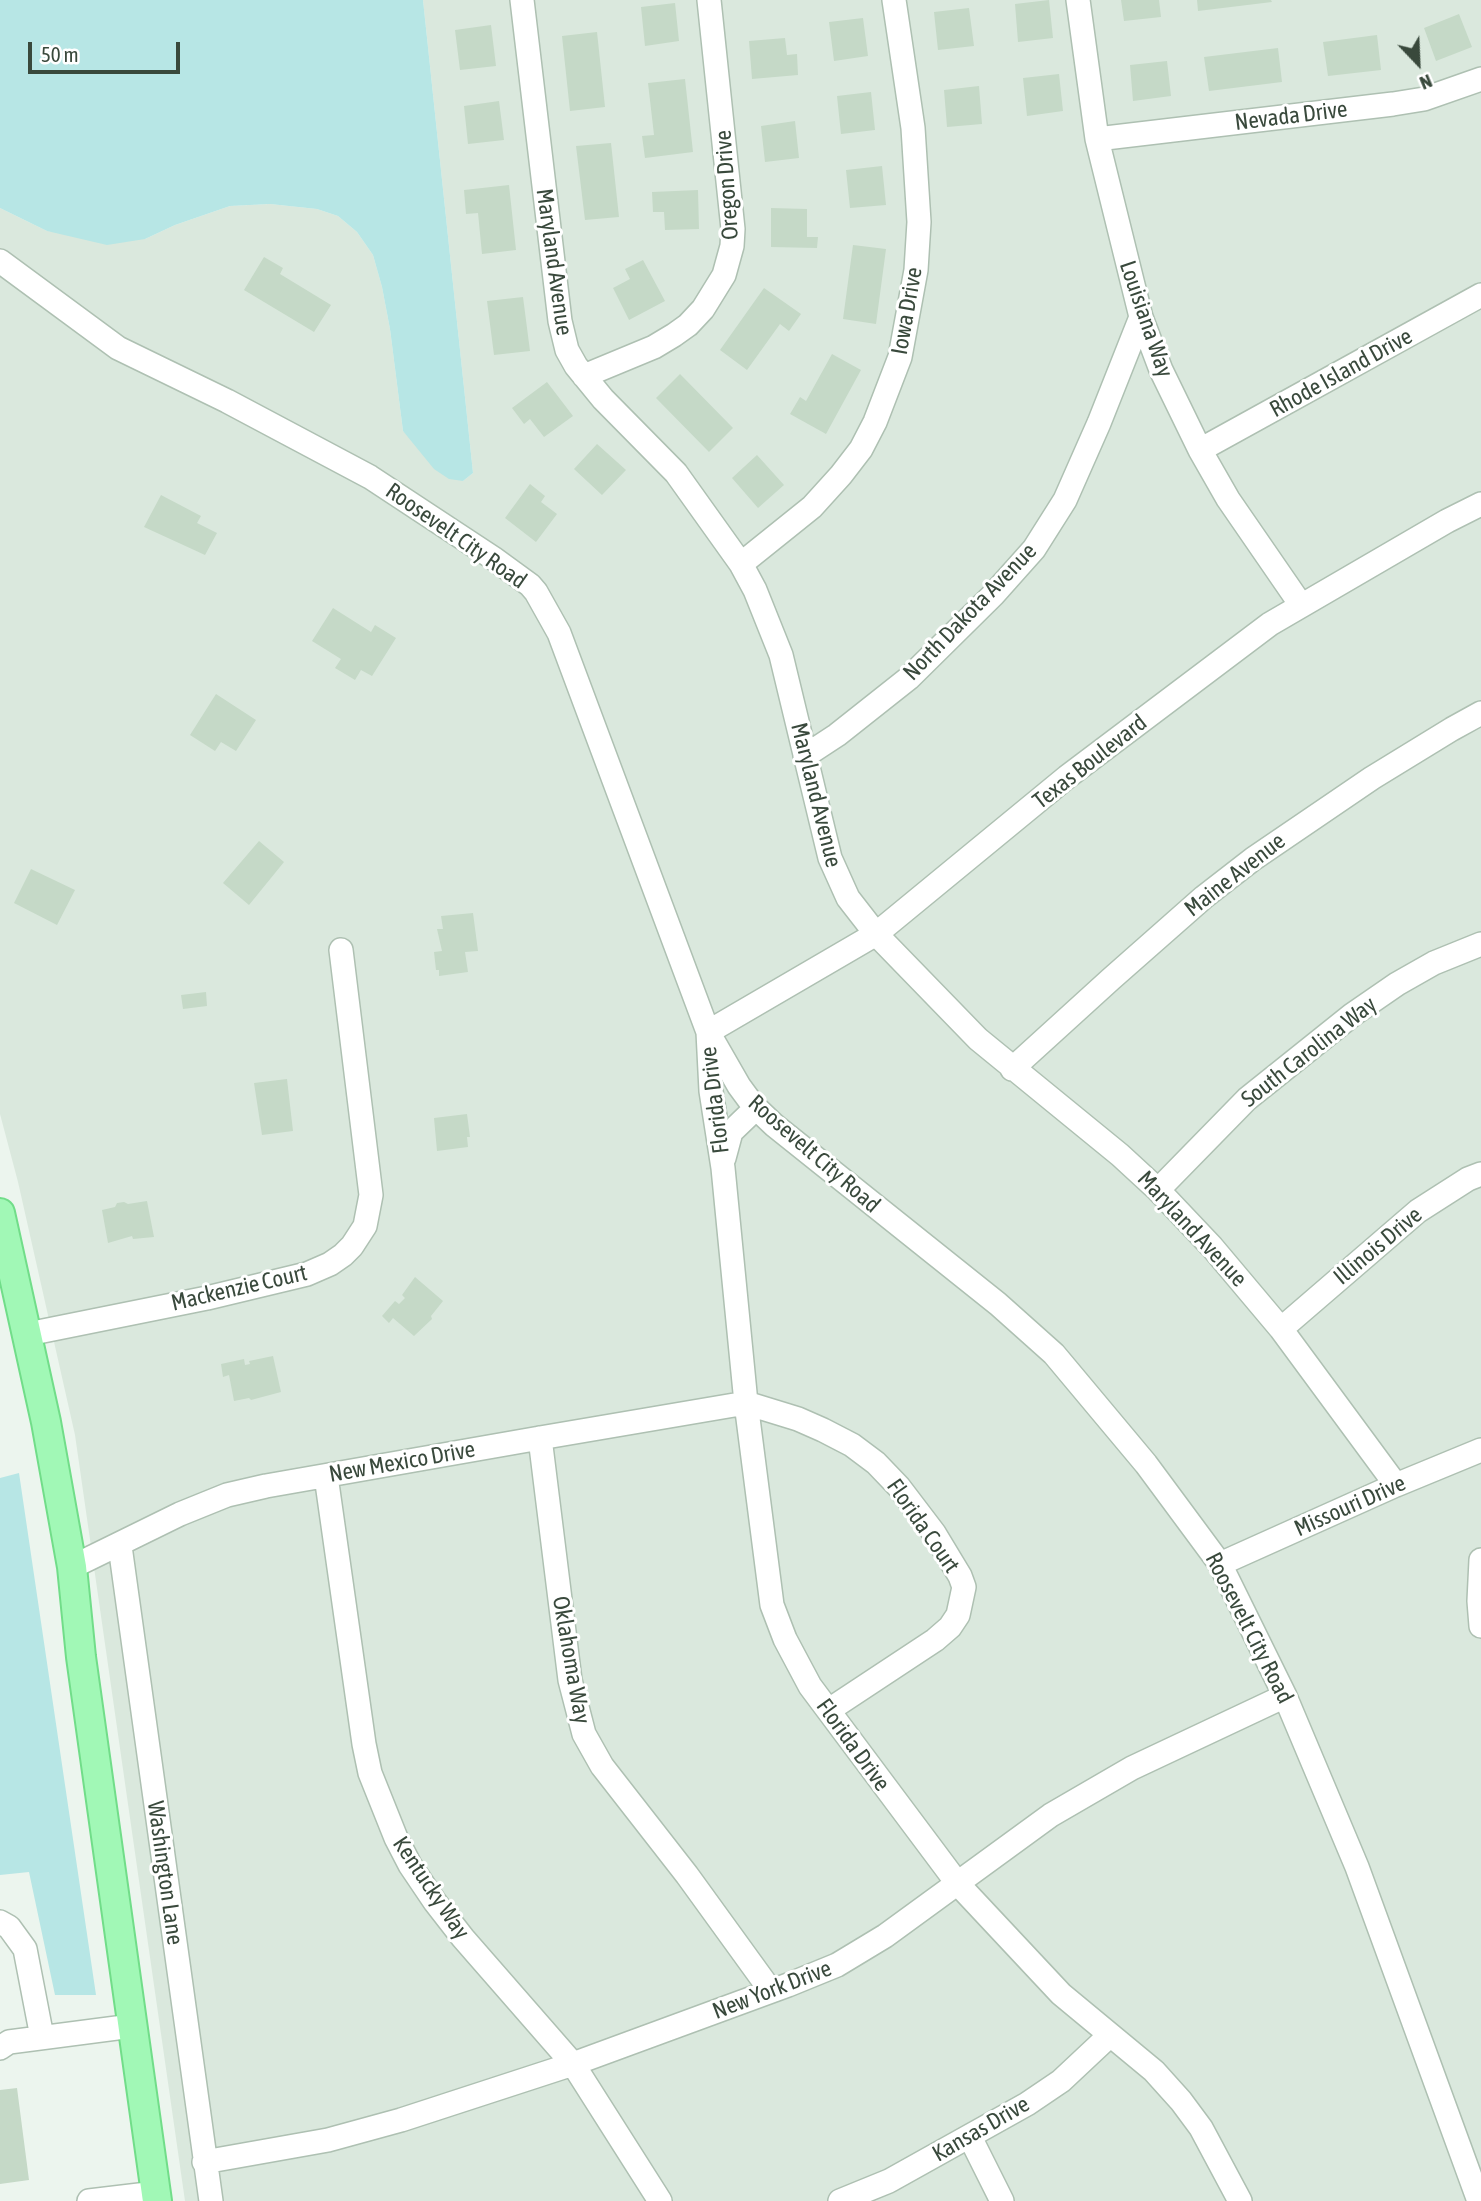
<!DOCTYPE html>
<style>
body{margin:0}
#map{position:relative;width:1481px;height:2201px;overflow:hidden;background:#ecf5ee;font-family:"Asap Condensed",sans-serif}
canvas{display:block}
.north{position:absolute;left:1383px;top:28px;width:70px;height:70px;-webkit-text-stroke:5px #fff;paint-order:stroke;rotate:157deg;font-size:19px;font-weight:700;line-height:28px;text-align:center;color:#39493c}
.north::after{content:'';display:block;margin:auto;width:24px;height:32px;background:#39493c;clip-path:polygon(50% 0,100% 100%,50% 72%,0 100%)}
.scale{position:absolute;left:28px;top:42px;width:152px;height:32px;box-sizing:border-box;border:4px solid #39493c;border-top:0;padding-left:9px;font-size:21px;line-height:24px;white-space:nowrap;color:#39493c;-webkit-text-stroke:5px #fff;paint-order:stroke}
</style>
<div id="map">
<canvas width="1481" height="2201"></canvas>
<div class="north">N</div>
<div class="scale">50 m</div>
</div>
<script>
const c = document.querySelector('canvas').getContext('2d');
c.lineJoin = 'round';
function fillPath(path, color) { c.fillStyle = color; c.fill(path, 'evenodd'); }
const poly = rows => new Path2D(rows.map(r => 'M' + r).join(''));
function stroke(path, color, width, dash) { c.strokeStyle = color; c.lineWidth = width; c.lineCap = dash ? 'butt' : 'round'; c.setLineDash(dash || []); c.stroke(path); }
function label(font, color, halo, rows, align = 'center') {
  c.font = font + ' "Asap Condensed",sans-serif'; c.lineWidth = 6; c.setLineDash([]); c.textBaseline = 'middle'; c.strokeStyle = halo; c.fillStyle = color; for (const [text, x, y, turn = 0] of rows) {
    c.save(); c.translate(x, y); c.rotate((+turn || 0) * Math.PI / 180); c.textAlign = isNaN(turn) ? turn : align; if (halo) c.strokeText(text, 0, 0); c.fillText(text, 0, 0); c.restore();
  }
}
fillPath(poly([
 [423,0,1481,0,1481,2201,185,2201,75,1435,18,1182,0,1114,0,208,47,231,145,239,175,225,230,206,270,204,317,209,338,216,357,232,373,255,382,287,390,329,403,431,463,481,473,473]
]), '#dae8dd');
fillPath(poly([
 [0,0,423,0,473,473,463,481,449,479,434,469,403,431,390,329,382,287,373,255,357,232,338,216,317,209,270,204,230,206,175,225,145,239,107,245,47,231,0,208],
 [19,1473,96,1995,55,1995,29,1872,0,1875,0,1478]
]), '#b7e6e5');
fillPath(poly([
 [1049,0,1053,38,1018,42,1015,4],
 [1121,0,1159,0,1161,17,1124,21],
 [1197,0,1271,0,1272,2,1198,11],
 [675,3,679,41,645,46,641,7],
 [969,8,974,46,938,50,934,12],
 [1459,14,1472,47,1436,61,1424,28],
 [863,18,868,56,834,61,829,22],
 [491,25,496,66,460,70,455,30],
 [597,32,605,107,570,111,562,36],
 [1377,35,1381,70,1328,76,1323,42],
 [785,38,787,55,797,54,798,75,752,79,749,41],
 [1278,48,1282,82,1209,91,1204,57],
 [1167,61,1171,96,1133,101,1130,65],
 [1059,74,1063,111,1027,116,1023,78],
 [685,79,693,152,645,158,642,136,654,135,648,83],
 [979,86,982,124,947,127,944,90],
 [871,92,875,130,841,134,837,96],
 [499,101,504,140,468,144,464,106],
 [795,121,799,158,765,162,761,126],
 [611,143,619,217,585,220,576,146],
 [882,166,886,205,850,208,846,170],
 [509,185,516,250,482,254,478,213,466,214,464,190],
 [698,190,699,229,665,230,664,212,653,212,652,192],
 [771,208,807,209,807,237,818,237,817,248,771,247],
 [853,245,886,249,876,324,843,319],
 [264,257,283,268,280,274,331,305,314,332,244,290],
 [643,260,665,301,629,320,613,288,630,279,625,269],
 [764,288,801,314,789,331,780,324,747,370,720,350],
 [523,297,530,351,494,355,487,301],
 [832,354,861,370,826,434,790,414,800,397,806,401],
 [680,374,733,428,709,452,656,398],
 [547,382,573,416,544,437,530,419,524,424,512,408],
 [597,444,626,470,602,495,574,469],
 [757,455,784,485,758,508,732,478],
 [530,484,545,496,541,502,557,514,536,542,505,518],
 [161,495,201,516,197,523,217,533,205,555,144,527],
 [333,608,371,632,375,625,396,638,372,676,361,670,355,680,335,668,341,659,312,641],
 [216,694,256,720,236,751,221,742,215,751,190,735],
 [259,841,284,862,249,905,223,883],
 [31,869,75,890,57,925,14,903],
 [473,913,478,951,465,952,468,972,439,976,439,970,436,970,434,952,442,951,437,929,443,929,441,916],
 [206,992,207,1006,183,1009,181,995],
 [287,1079,293,1131,262,1135,254,1083],
 [467,1114,470,1137,467,1137,468,1147,437,1151,434,1118],
 [147,1201,154,1237,133,1239,132,1236,108,1243,102,1210,115,1207,117,1203,124,1202,128,1204],
 [415,1277,443,1301,431,1316,432,1319,414,1336,393,1318,389,1323,382,1316,395,1301,399,1304,405,1298,402,1295],
 [273,1356,281,1392,251,1400,249,1398,234,1401,229,1375,223,1377,221,1364,244,1359,245,1365,250,1364,249,1361],
 [17,2088,29,2180,0,2184,0,2090]
]), '#c5d9c7');
const minor = poly([
 [522,0,560,321,567,350,576,366,603,399,676,473,741,564,755,590,781,655,830,858,848,898,876,934,978,1039,1120,1155,1158,1190,1212,1247,1281,1329,1396,1485],
 [1078,0,1097,139,1141,317,1161,370,1200,450,1228,499,1301,605],
 [1097,139,1393,104,1424,99,1481,79],
 [0,261,118,348,227,401,370,477,493,558,530,585,536,592,559,633,708,1032,739,1086,753,1105,774,1125,998,1304,1054,1354,1146,1464,1220,1564,1285,1696,1357,1867,1479,2201],
 [584,376,654,347,674,335,688,325,703,309,724,275,732,246,733,229,709,0],
 [1200,450,1481,295],
 [741,564,812,507,841,475,861,449,875,422,900,357,916,270,919,222,913,128,894,0],
 [805,756,837,735,909,678,993,595,1034,549,1065,500,1099,423,1141,317],
 [1012,1069,1111,979,1204,897,1253,859,1372,778,1452,729,1481,713],
 [724,1158,731,1132,756,1108],
 [1158,1190,1247,1099,1352,1015,1397,984,1434,963,1481,944],
 [1281,1329,1418,1211,1468,1179,1481,1174],
 [28,1334,207,1298,307,1274,330,1264,343,1255,352,1246,365,1226,371,1195,341,950],
 [540,1438,570,1680,584,1734,602,1766,687,1875,771,1991],
 [326,1476,364,1744,370,1773,396,1838,410,1865,435,1902,463,1938,573,2064,660,2201],
 [120,1546,211,2201],
 [1481,1560,1479,1601,1481,1626],
 [1220,1564,1396,1485,1481,1450],
 [72,1567,180,1514,227,1495,266,1486,540,1438,746,1403,798,1419,823,1430,852,1445,876,1463,899,1487,934,1533,960,1576,964,1587,958,1615,950,1627,935,1640,829,1710],
 [0,1922,9,1927,25,1949,42,2037],
 [0,2048,9,2042,132,2026],
 [970,2137,1002,2201],
 [204,2162,328,2140,401,2120,573,2064,788,1985,837,1965,885,1936,1051,1815,1132,1768,1285,1696],
 [89,2201,156,2193],
 [840,2201,889,2181,1027,2104,1061,2081,1109,2036],
 [1240,2201,1201,2128,1181,2101,1154,2071,1061,1994,958,1884,810,1686,785,1639,772,1605,746,1403,723,1168,711,1091,708,1032,876,934,1067,777,1270,624,1447,521,1481,504]
]);
const major = poly([
 [0,1213,46,1422,72,1567,81,1657,157,2201]
]);
stroke(minor, '#aec0b2', 26);
stroke(major, '#71dd89', 32);
stroke(minor, '#fff', 23);
stroke(major, '#a1f8b6', 28);
label('23px', '#39493c', '#fff', [
 ["Nevada Drive",1291,116,-7],
 ["Oregon Drive",727,185,-94],
 ["Maryland Avenue",554,262,82],
 ["Iowa Drive",907,311,-80],
 ["Louisiana Way",1146,319,71],
 ["Rhode Island Drive",1341,373,-29],
 ["Roosevelt City Road",456,536,35],
 ["North Dakota Avenue",970,612,-46],
 ["Texas Boulevard",1090,762,-38],
 ["Maryland Avenue",816,795,76],
 ["Maine Avenue",1235,875,-38],
 ["South Carolina Way",1309,1052,-38],
 ["Florida Drive",715,1100,-97],
 ["Roosevelt City Road",814,1154,41],
 ["Maryland Avenue",1192,1229,47],
 ["Illinois Drive",1378,1246,-40],
 ["Mackenzie Court",239,1288,-13],
 ["New Mexico Drive",402,1462,-10],
 ["Missouri Drive",1350,1506,-24],
 ["Florida Court",923,1526,55],
 ["Roosevelt City Road",1249,1628,63],
 ["Oklahoma Way",571,1660,80],
 ["Florida Drive",853,1745,54],
 ["Washington Lane",165,1873,82],
 ["Kentucky Way",431,1888,56],
 ["New York Drive",772,1990,-21],
 ["Kansas Drive",981,2129,-30]
]);
</script>
